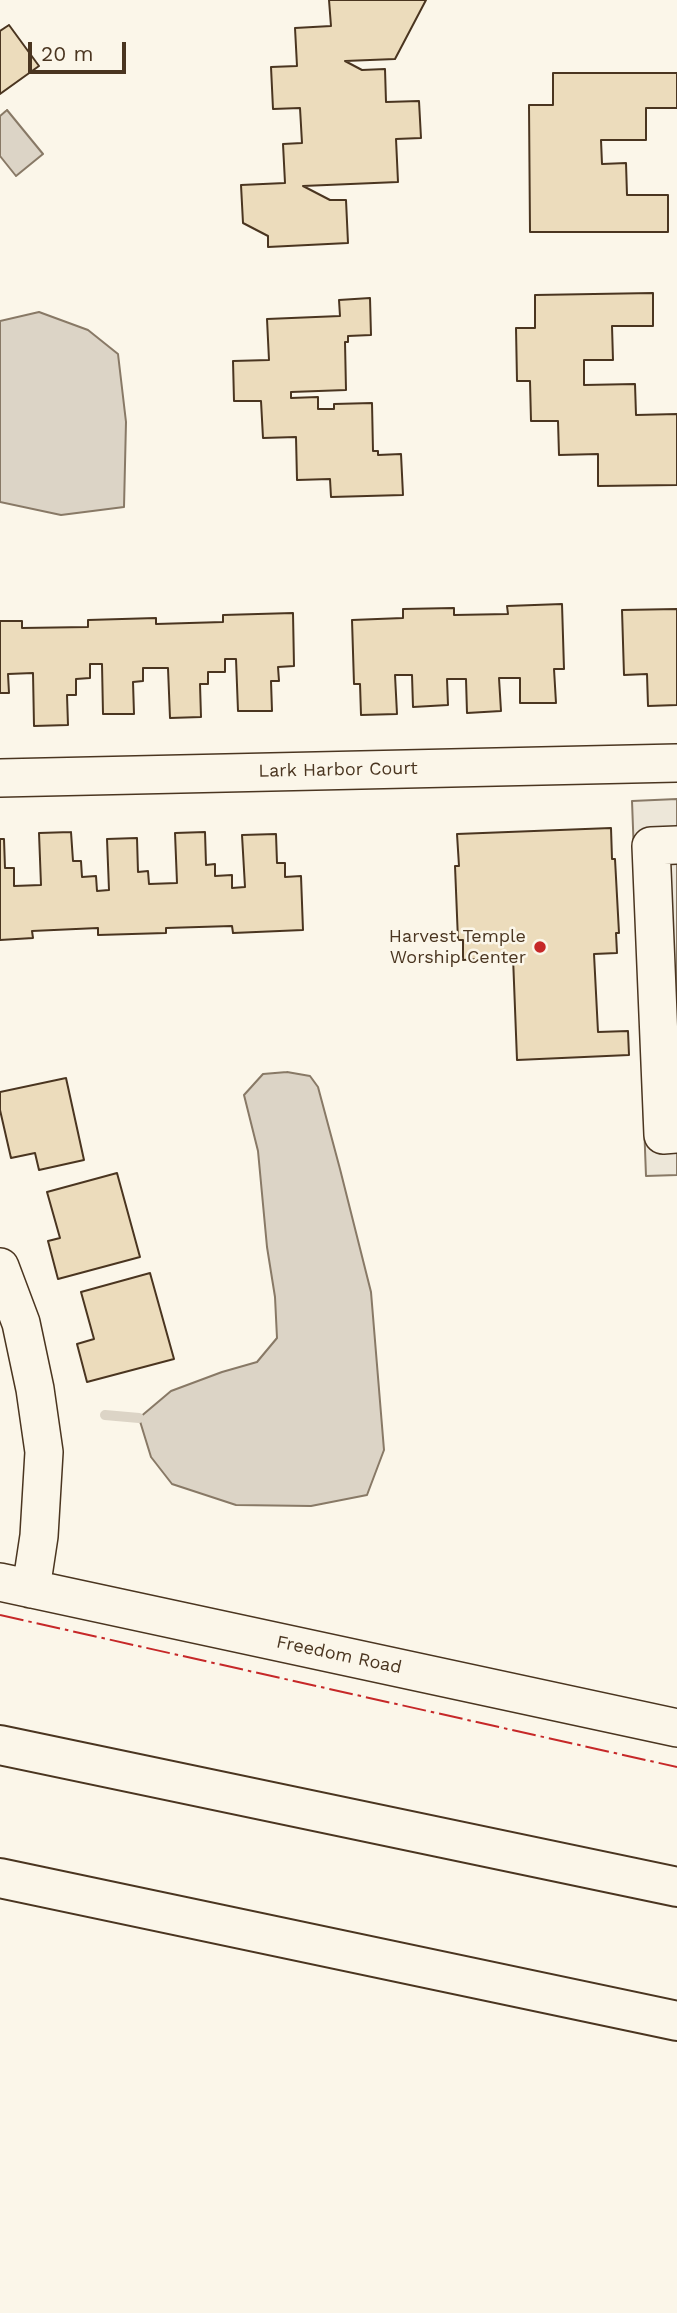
<!DOCTYPE html>
<style>
body{margin:0}
#map{position:relative;width:677px;height:2313px;overflow:hidden;background:#fbf6e9;font-family:"Work Sans",sans-serif}
canvas{display:block}
.scale{position:absolute;left:28px;top:42px;width:98px;height:32px;box-sizing:border-box;border:4px solid #4a3520;border-top:0;padding-left:9px;font-size:21px;line-height:24px;white-space:nowrap;color:#4a3520;-webkit-text-stroke:5px #fbf6e9;paint-order:stroke}
</style>
<div id="map">
<canvas width="677" height="2313"></canvas>
<div class="scale">20 m</div>
</div>
<script>
const c = document.querySelector('canvas').getContext('2d');
c.lineJoin = 'round';
function fillPath(path, color) { c.fillStyle = color; c.fill(path, 'evenodd'); }
const poly = rows => new Path2D(rows.map(r => 'M' + r).join(''));
function stroke(path, color, width, dash) { c.strokeStyle = color; c.lineWidth = width; c.lineCap = dash ? 'butt' : 'round'; c.setLineDash(dash || []); c.stroke(path); }
function label(font, color, halo, rows, align = 'center') {
  c.font = font + ' "Work Sans",sans-serif'; c.lineWidth = 5; c.setLineDash([]); c.textBaseline = 'middle'; c.strokeStyle = halo; c.fillStyle = color; for (const [text, x, y, turn = 0] of rows) {
    c.save(); c.translate(x, y); c.rotate((+turn || 0) * Math.PI / 180); c.textAlign = isNaN(turn) ? turn : align; if (halo) c.strokeText(text, 0, 0); c.fillText(text, 0, 0); c.restore();
  }
}
const parking = poly([
 [677,799,677,1175,646,1176,632,801,677,799]
]);
fillPath(parking, '#ede7d9');
stroke(parking, '#887966', 2);
const water = poly([
 [7,110,43,154,16,176,0,156,0,116,7,110],
 [39,312,88,330,118,354,126,422,124,507,61,515,0,502,0,321,39,312],
 [287,1072,310,1076,318,1087,340,1169,371,1292,384,1450,367,1495,311,1506,236,1505,172,1484,151,1457,139,1418,171,1391,222,1372,257,1362,277,1338,275,1297,267,1247,258,1151,244,1095,263,1074,287,1072]
]);
fillPath(water, '#dcd4c6');
stroke(water, '#887966', 2);
stroke(poly([
 [105,1415,139,1418]
]), '#dcd4c6', 10);
const building = poly([
 [329,0,426,0,395,59,345,61,362,70,385,69,386,102,419,101,421,138,396,139,398,182,303,186,330,200,346,200,348,243,268,247,268,236,243,223,241,185,285,183,283,144,302,143,300,108,273,109,271,67,297,66,295,28,331,26,329,0],
 [9,25,39,66,0,94,0,31,9,25],
 [553,73,677,73,677,108,646,108,646,140,601,140,602,164,626,163,627,195,668,195,668,232,530,232,529,105,553,105,553,73],
 [653,293,653,326,612,326,613,360,584,360,584,385,635,384,636,415,677,414,677,485,598,486,598,454,559,455,558,421,531,421,530,381,517,381,516,328,535,328,535,295,653,293],
 [370,298,371,335,348,336,348,342,345,342,346,390,291,392,291,398,318,397,318,409,334,409,334,404,372,403,373,451,378,451,378,455,401,454,403,495,331,497,330,479,297,480,296,437,263,438,261,401,234,401,233,361,269,360,267,319,340,316,339,300,370,298],
 [562,604,564,669,554,669,556,703,520,703,520,678,499,678,501,711,467,713,466,679,447,679,448,705,413,707,412,675,395,675,397,714,361,715,360,684,354,684,352,620,403,618,403,609,454,608,454,615,508,614,507,606,562,604],
 [677,609,677,705,648,706,647,674,624,675,622,610,677,609],
 [293,613,294,666,278,667,279,681,271,681,272,711,238,711,236,659,225,659,225,672,208,672,208,684,200,684,201,717,170,718,168,668,143,668,143,681,133,682,134,714,103,714,102,664,90,664,90,678,76,679,76,695,67,695,68,725,34,726,33,673,8,674,9,693,0,693,0,621,22,621,22,628,88,627,88,620,156,618,156,624,223,622,223,615,293,613],
 [611,828,612,859,615,859,619,933,616,933,617,953,594,954,598,1032,628,1031,629,1055,517,1060,513,957,463,960,463,940,458,940,455,866,459,866,457,834,611,828],
 [71,832,73,861,81,861,82,877,96,876,97,891,109,890,107,839,137,838,138,872,148,871,149,884,177,883,175,833,205,832,206,865,215,864,215,876,232,875,232,888,245,887,242,835,276,834,277,863,285,863,285,877,301,876,303,930,233,933,232,926,166,928,166,933,98,935,98,928,32,931,33,938,0,940,0,839,4,839,5,868,14,868,14,886,41,885,39,833,71,832],
 [66,1078,84,1160,39,1170,35,1153,11,1158,0,1110,0,1092,66,1078],
 [117,1173,140,1257,58,1279,48,1241,60,1238,47,1192,117,1173],
 [150,1273,174,1359,87,1382,77,1344,94,1339,81,1292,150,1273]
]);
fillPath(building, '#ecdcbc');
stroke(building, '#4a3520', 2);
const minor = poly([
 [0,778,677,763],
 [677,845,651,846,663,1135,677,1134],
 [0,1267,21,1323,35,1389,44,1452,39,1536,31,1589],
 [0,1582,677,1728]
]);
const highway = poly([
 [0,1745,677,1887],
 [0,1878,677,2021]
]);
stroke(minor, '#4a3520', 40);
stroke(highway, '#4a3520', 42);
stroke(minor, '#fbf6e9', 37);
stroke(highway, '#fbf6e9', 38);
stroke(poly([
 [0,1615,677,1767]
]), '#c62828', 2, [24, 5, 3.5, 5]);
for (const [x, y, r, color] of [
 [540,947,7,"#c62828"]
]) { const dot = new Path2D(); dot.arc(x, y, r, 0, 2 * Math.PI); c.fillStyle = color; c.fill(dot); stroke(dot, '#fbf6e9', 2.5); }
label('18px', '#4a3520', '#fbf6e9', [
 ["Lark Harbor Court",338,770,-1],
 ["Freedom Road",339,1655,12]
]);
label('18px', '#4a3520', '#fbf6e9', [
 ["Harvest Temple",526,937],
 ["Worship Center",526,958]
], 'right');
</script>
